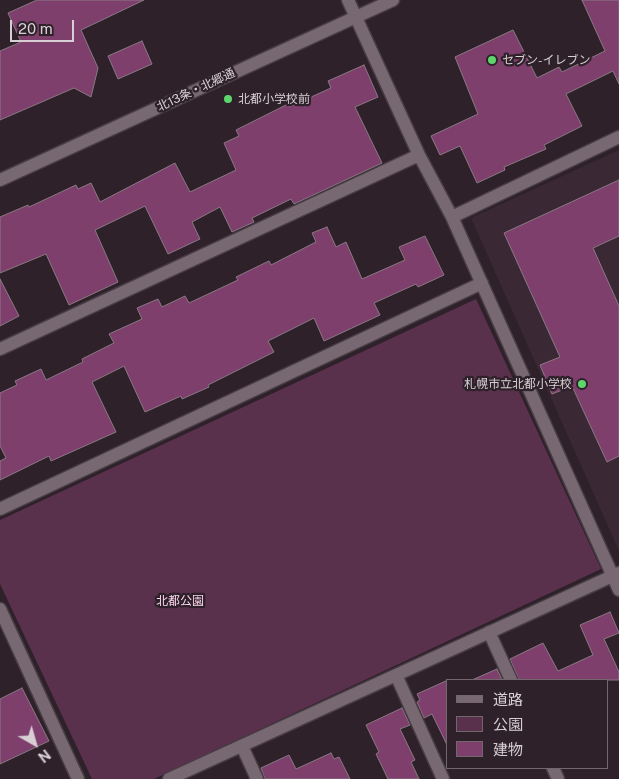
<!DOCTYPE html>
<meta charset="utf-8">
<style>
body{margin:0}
#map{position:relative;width:619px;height:779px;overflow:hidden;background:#2e2129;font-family:"Public Sans","Noto Sans JP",sans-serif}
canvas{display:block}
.legend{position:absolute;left:446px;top:679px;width:162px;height:90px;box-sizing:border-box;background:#2e2129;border:1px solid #72676e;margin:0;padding:6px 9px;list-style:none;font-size:15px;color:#d8cfd5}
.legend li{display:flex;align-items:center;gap:10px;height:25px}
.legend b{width:25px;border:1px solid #72676e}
.north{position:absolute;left:10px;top:719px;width:50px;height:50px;-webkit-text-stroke:4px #2e2129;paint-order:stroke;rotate:142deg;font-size:14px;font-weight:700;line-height:20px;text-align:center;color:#d8cfd5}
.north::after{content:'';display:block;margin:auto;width:18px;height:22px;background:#d8cfd5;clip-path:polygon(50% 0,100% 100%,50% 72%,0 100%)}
.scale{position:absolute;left:10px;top:20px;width:64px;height:22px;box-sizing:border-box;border:2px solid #d8cfd5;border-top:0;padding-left:6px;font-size:15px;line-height:18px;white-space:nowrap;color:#d8cfd5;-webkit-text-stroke:4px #2e2129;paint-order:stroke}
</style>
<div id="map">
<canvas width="619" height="779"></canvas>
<ul class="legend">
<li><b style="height:6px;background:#786872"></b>道路</li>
<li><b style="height:14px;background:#5a314d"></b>公園</li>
<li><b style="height:14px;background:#7f3f6d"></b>建物</li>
</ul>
<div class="north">N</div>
<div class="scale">20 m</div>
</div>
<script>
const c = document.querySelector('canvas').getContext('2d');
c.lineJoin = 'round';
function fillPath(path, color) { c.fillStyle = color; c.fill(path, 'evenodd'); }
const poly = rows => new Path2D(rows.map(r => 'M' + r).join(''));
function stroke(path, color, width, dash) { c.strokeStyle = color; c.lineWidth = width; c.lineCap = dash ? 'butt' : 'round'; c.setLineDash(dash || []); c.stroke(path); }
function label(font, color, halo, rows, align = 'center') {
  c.font = font + ' "Public Sans","Noto Sans JP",sans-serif'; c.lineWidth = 4.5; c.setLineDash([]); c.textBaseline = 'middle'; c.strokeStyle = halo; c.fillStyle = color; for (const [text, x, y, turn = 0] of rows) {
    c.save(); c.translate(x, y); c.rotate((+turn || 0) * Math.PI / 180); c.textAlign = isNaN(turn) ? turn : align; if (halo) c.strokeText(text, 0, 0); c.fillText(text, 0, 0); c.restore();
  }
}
fillPath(poly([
 [619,150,619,551,471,218]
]), '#3a2834');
fillPath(poly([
 [476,299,601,569,154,779,92,779,0,584,0,520]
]), '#5a314d');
const building = poly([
 [37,0,144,0,81,30,98,68,91,97,74,88,0,120,0,51,21,42,8,13,37,0],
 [582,0,619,0,619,84,613,71,566,94,582,126,544,145,546,149,504,167,505,170,477,183,460,146,440,155,431,136,478,114,455,57,513,30,537,78,559,67,562,72,605,51,582,0],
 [142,41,152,64,118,79,108,56,142,41],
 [364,65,378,97,355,107,382,163,294,204,291,199,252,218,254,222,232,232,220,207,192,222,200,239,168,254,145,206,95,230,118,282,69,305,46,254,0,273,0,217,28,205,29,207,76,185,78,189,91,183,100,202,175,163,190,192,236,170,224,143,239,136,236,130,288,104,289,107,331,88,328,81,364,65],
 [619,180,619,236,593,248,619,306,619,456,607,462,572,386,552,394,540,365,560,357,504,233,619,180],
 [327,227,336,247,346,242,362,279,405,260,399,247,425,236,444,275,418,287,416,284,374,303,380,315,324,341,314,318,268,341,274,352,208,385,209,387,182,399,181,396,145,412,124,366,92,382,116,432,51,461,49,456,0,480,0,461,6,458,0,446,0,393,17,385,15,381,41,369,46,380,83,362,82,359,114,343,109,334,142,319,137,308,158,299,162,307,185,296,189,303,238,280,236,277,269,261,271,265,316,242,312,233,327,227],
 [0,279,19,316,0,326,0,279],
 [610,612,619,633,604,639,619,672,619,680,519,680,510,659,543,643,558,671,593,655,580,625,610,612],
 [497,669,502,680,472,680,497,669],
 [448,680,448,747,432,714,424,718,417,702,420,700,417,694,448,680],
 [22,688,49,741,0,764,0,699,22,688],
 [402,708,410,725,400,729,415,760,411,762,419,779,388,779,376,754,379,752,366,725,402,708],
 [331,753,334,759,339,757,350,779,265,779,261,768,289,755,296,769,331,753]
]);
fillPath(building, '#7f3f6d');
stroke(building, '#897983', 1);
const street = poly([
 [348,0,419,155,452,217,619,590],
 [452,217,619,137],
 [0,349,419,155],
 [0,509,482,283],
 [0,609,78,779],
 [489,632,511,680],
 [396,675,443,779],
 [242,746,257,779],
 [553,768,558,779],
 [169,779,619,573]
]);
const secondary = poly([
 [0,180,393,0]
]);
stroke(street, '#483d45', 15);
stroke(secondary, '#483d45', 15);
stroke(street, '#786872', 12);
stroke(secondary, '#786872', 12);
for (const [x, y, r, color] of [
 [492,60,5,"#5dd56c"],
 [228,99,5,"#5dd56c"],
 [582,384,5,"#5dd56c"]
]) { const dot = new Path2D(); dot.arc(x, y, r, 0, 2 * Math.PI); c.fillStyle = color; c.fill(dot); stroke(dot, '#2e2129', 2); }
label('12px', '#d8cfd5', '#2e2129', [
 ["セブン-イレブン",502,60],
 ["北都小学校前",238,99],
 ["札幌市立北都小学校",572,384,"right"]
], 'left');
label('12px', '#d8cfd5', '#2e2129', [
 ["北13条・北郷通",196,90,-25]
]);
label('12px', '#fcd5ee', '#2e2129', [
 ["北都公園",180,601]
]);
</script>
